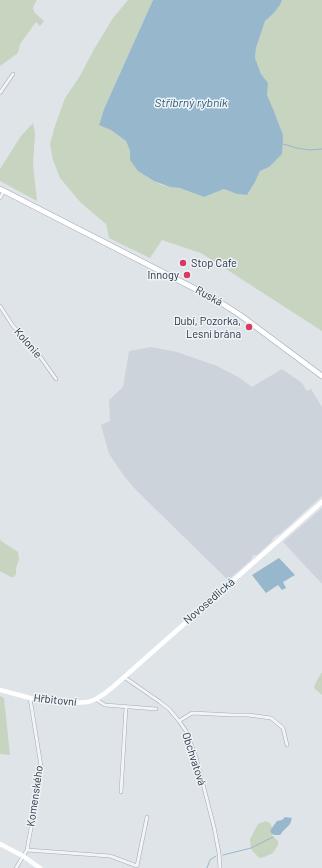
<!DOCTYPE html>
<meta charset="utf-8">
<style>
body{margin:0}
canvas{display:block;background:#dfe4e9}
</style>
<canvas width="322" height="868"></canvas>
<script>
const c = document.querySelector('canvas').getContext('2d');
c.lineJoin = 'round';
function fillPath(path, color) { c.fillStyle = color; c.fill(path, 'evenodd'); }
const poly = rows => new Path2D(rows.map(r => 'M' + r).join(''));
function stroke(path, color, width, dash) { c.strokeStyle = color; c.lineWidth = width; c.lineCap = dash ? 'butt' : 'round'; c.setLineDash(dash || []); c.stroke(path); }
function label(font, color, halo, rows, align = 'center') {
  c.font = font + ' Barlow,sans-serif'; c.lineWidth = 3; c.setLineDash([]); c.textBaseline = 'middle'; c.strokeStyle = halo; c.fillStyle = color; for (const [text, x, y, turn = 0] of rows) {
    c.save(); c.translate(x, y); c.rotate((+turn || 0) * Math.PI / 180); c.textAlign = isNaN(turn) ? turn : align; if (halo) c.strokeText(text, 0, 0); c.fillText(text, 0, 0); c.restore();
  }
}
fillPath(poly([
 [151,347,177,352,217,366,240,378,252,387,282,369,302,383,307,391,311,389,322,407,322,496,280,534,277,535,273,538,272,541,257,555,253,555,251,560,228,580,136,490,124,476,109,454,101,425,110,421,109,400,123,387,129,351],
 [322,508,322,584,283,542]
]), '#ccd3db');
fillPath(poly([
 [0,0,37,0,34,5,33,9,35,13,44,21,40,26,36,22,20,44,18,53,0,66],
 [128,0,153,0,104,109,99,124,111,130,126,141,130,151,147,177,162,185,170,187,180,188,204,197,224,189,237,194,247,195,255,182,260,171,269,167,273,109,266,95,268,83,261,74,255,58,256,48,265,21,274,13,280,5,282,0,322,0,322,331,201,253,162,240,150,258,109,238,106,224,81,203,60,178,53,160,50,144,55,126,65,98,80,76,93,51,113,18],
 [33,123,35,133,33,164,37,201,0,181,0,169,21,136],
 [0,539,1,541,18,552,19,559,16,568,16,574,14,577,11,577,0,571],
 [322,672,322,695,314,688,316,682],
 [0,696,4,698,10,755,0,754],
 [266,821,270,823,272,827,272,835,278,841,278,845,273,853,264,857,259,858,251,849,250,839,258,824]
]), '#c7d4bf');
fillPath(poly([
 [153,0,282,0,280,5,274,13,265,21,256,48,255,58,261,74,268,83,267,95,273,109,283,135,282,154,269,167,260,171,255,182,247,195,237,194,224,189,204,197,180,188,170,187,154,181,138,171,130,160,130,151,126,141,111,130,99,125,104,109],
 [279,558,295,575,283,582,286,588,282,590,278,585,266,593,252,575],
 [285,817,292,818,290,824,283,831,280,835,275,835,272,834,270,831,274,825,277,821,282,820]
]), '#97b7cc');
stroke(poly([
 [283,144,297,148,309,150,322,149],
 [223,855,251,848,273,837],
 [207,868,210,860,216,856]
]), '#97b7cc', 1);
const street = poly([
 [0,93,13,74],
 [0,198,4,191],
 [0,306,13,326,36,351,56,379],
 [124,677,160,702,169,709,179,721,186,731,196,757,214,827,219,853,220,868],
 [96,699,100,702,105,705,156,709],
 [179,721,192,713,232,715,248,715,271,718,283,728,287,745],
 [121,792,126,707],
 [27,850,110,856,137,866,147,817],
 [16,868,27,850,38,790,41,766,30,698]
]);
const primary = poly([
 [0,189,215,299,240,315,322,376]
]);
stroke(street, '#a4abb3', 4);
stroke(primary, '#9daab6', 6);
stroke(street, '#f2f4f7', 3);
stroke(poly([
 [0,690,30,698,72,703,88,702,96,699,104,694,114,686,322,502],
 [0,844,23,856,40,868]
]), '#fff', 4.5);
stroke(primary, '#fff', 5);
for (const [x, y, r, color] of [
 [183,263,4,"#d83a65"],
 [187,275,4,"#d83a65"],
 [249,327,4,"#d83a65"]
]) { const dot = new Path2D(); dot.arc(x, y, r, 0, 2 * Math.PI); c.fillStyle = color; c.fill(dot); stroke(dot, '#eef3f7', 1.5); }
label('11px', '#263341', '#eef3f7', [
 ["Stop Cafe",191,263,"left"],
 ["Innogy",179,275],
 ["Dubí, Pozorka,",241,321],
 ["Lesní brána",241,334]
], 'right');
label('11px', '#263341', '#eef3f7', [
 ["Ruská",209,296,29],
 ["Kolonie",28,343,49],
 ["Novosedlická",209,601,-41],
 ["Hřbitovní",55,700,6],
 ["Obchvatová",194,759,72],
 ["Komenského",35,796,-82]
]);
label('italic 12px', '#2e5878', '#eef3f7', [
 ["Stříbrný rybník",191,103]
]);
</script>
